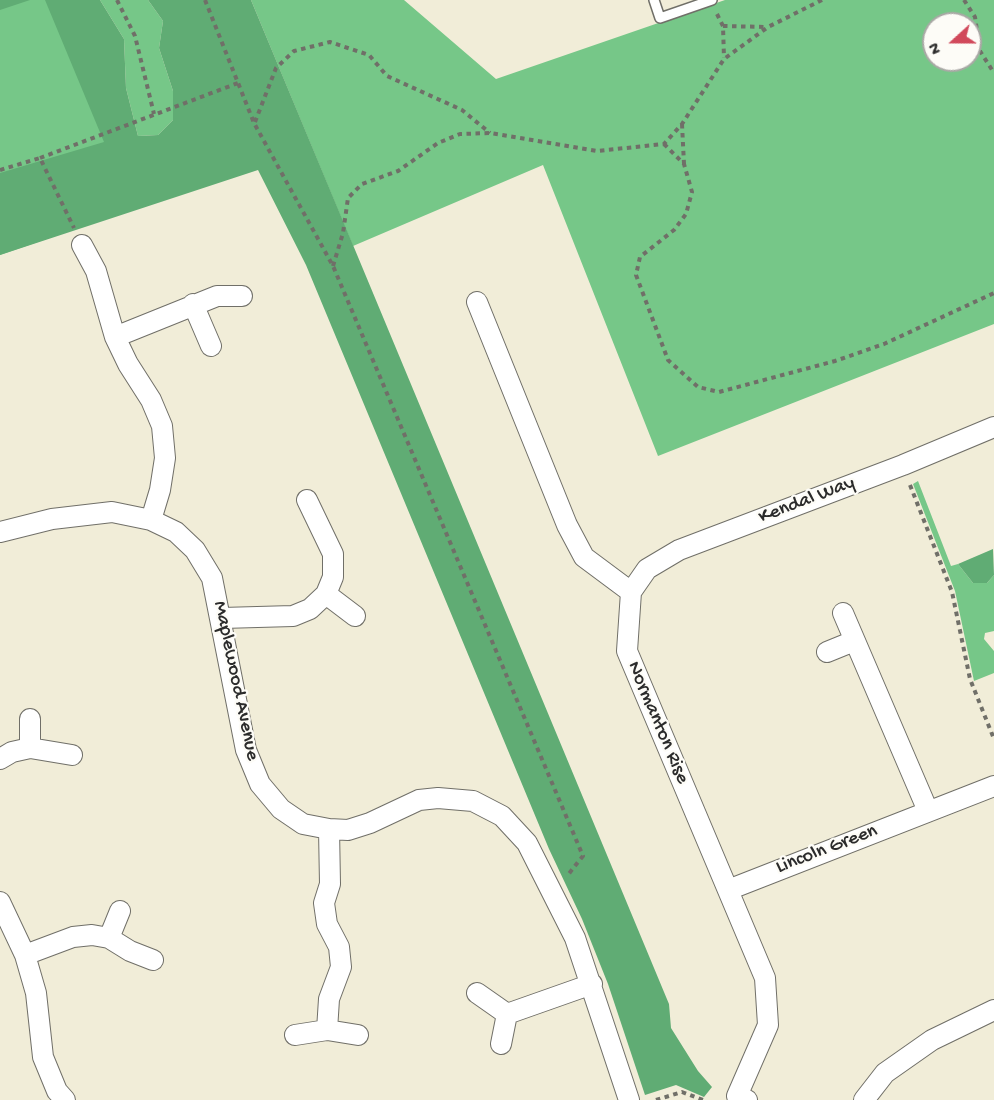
<!DOCTYPE html>
<style>
body{margin:0}
#map{position:relative;width:994px;height:1100px;overflow:hidden;background:#f1edd8;font-family:"Gochi Hand",sans-serif}
canvas{display:block}
.north{position:absolute;left:922px;top:12px;width:60px;height:60px;box-sizing:border-box;background:#fdfcf7;border:2px solid #a9a8a5;border-radius:50%;rotate:249deg;font-size:16px;font-weight:700;line-height:24px;text-align:center;color:#2b2b2b}
.north::after{content:'';display:block;margin:auto;width:21px;height:27px;background:#d1495b;clip-path:polygon(50% 0,100% 100%,50% 72%,0 100%)}
</style>
<div id="map">
<canvas width="994" height="1100"></canvas>
<div class="north">N</div>
</div>
<script>
const c = document.querySelector('canvas').getContext('2d');
c.lineJoin = 'round';
function fillPath(path, color) { c.fillStyle = color; c.fill(path, 'evenodd'); }
const poly = rows => new Path2D(rows.map(r => 'M' + r).join(''));
function stroke(path, color, width, dash) { c.strokeStyle = color; c.lineWidth = width; c.lineCap = dash ? 'butt' : 'round'; c.setLineDash(dash || []); c.stroke(path); }
function label(font, color, halo, rows, align = 'center') {
  c.font = font + ' "Gochi Hand",sans-serif'; c.lineWidth = 4.5; c.setLineDash([]); c.textBaseline = 'middle'; c.strokeStyle = halo; c.fillStyle = color; for (const [text, x, y, turn = 0] of rows) {
    c.save(); c.translate(x, y); c.rotate((+turn || 0) * Math.PI / 180); c.textAlign = isNaN(turn) ? turn : align; if (halo) c.strokeText(text, 0, 0); c.fillText(text, 0, 0); c.restore();
  }
}
fillPath(poly([
 [0,0,62,0,151,203,0,255],
 [100,0,148,0,163,21,159,48,173,91,173,120,158,135,138,136,126,88,124,39],
 [251,0,404,0,496,79,725,0,994,0,994,324,658,456,543,165,353,246],
 [934,24,970,24,970,60,934,60],
 [918,481,951,566,958,564,973,583,987,583,994,575,994,631,985,633,984,639,994,651,994,673,974,681,955,591,913,484]
]), '#76c788');
fillPath(poly([
 [0,0,30,0,0,10],
 [45,0,100,0,124,39,126,88,138,136,158,135,173,120,173,91,159,48,163,21,148,0,251,0,669,1004,671,1028,698,1071,712,1087,704,1097,676,1085,645,1095,608,984,582,919,549,849,306,265,258,170,0,255,0,173,104,142],
 [993,549,994,575,987,583,973,583,958,564]
]), '#60ac74');
const lane = poly([
 [654,0,660,18,712,0]
]);
const street = poly([
 [82,245,96,271,115,337,128,364,151,400,162,426,165,458,160,490,151,520],
 [477,302,567,525,584,557,631,592,627,651,765,978,768,1025,737,1096,747,1100],
 [193,304,211,346],
 [115,337,217,296,242,296],
 [0,532,52,519,112,512,151,520,176,532,195,550,212,578,246,750,260,784,281,809,303,824,329,829,348,830,370,823,419,800,438,798,473,801,502,816,527,843,575,938,629,1100],
 [631,592,647,569,679,550,903,465,994,427],
 [326,594,355,616],
 [843,613,928,811],
 [222,618,293,616,310,609,326,594,333,577,333,554,307,500],
 [827,652,854,641],
 [30,748,30,719],
 [0,759,12,752,30,748,72,755],
 [728,890,994,786],
 [0,902,25,955,36,993,43,1057,57,1091,65,1100],
 [109,938,120,911],
 [25,955,73,937,92,935,109,938,130,951,153,960],
 [477,993,507,1014,501,1044],
 [507,1014,592,984],
 [327,1030,329,999,341,967,339,947,327,924,324,903,330,884,329,829],
 [295,1035,327,1030,358,1035],
 [864,1100,885,1073,932,1040,994,1010]
]);
stroke(lane, '#706f68', 12);
stroke(street, '#706f68', 22);
stroke(poly([
 [117,0,135,36,154,114],
 [205,0,254,123,333,266,583,856,567,876],
 [964,0,975,17,980,51,994,73],
 [717,14,723,26,724,58],
 [723,26,767,27],
 [255,122,276,68,294,51,330,42,369,55,387,76,462,110,490,133],
 [682,124,684,164],
 [664,144,684,164,692,192,686,214,674,230,640,257,636,275,668,360,698,387,719,392,835,361,884,344,994,293],
 [40,158,238,83],
 [0,170,40,158,74,228],
 [333,266,343,233,348,198,362,184,398,171,438,143,460,134,491,133,597,151,664,144,682,124,724,59,768,27,822,0],
 [910,485,952,592,970,679,994,739],
 [656,1100,682,1092,703,1100]
]), '#706f68', 4, [4.5, 4.5]);
stroke(lane, '#fff', 9);
stroke(street, '#fff', 20);
label('20px', '#2b2b2b', '#fdfcf7', [
 ["Kendal Way",807,501,-21],
 ["Maplewood Avenue",235,681,78],
 ["Normanton Rise",657,723,67],
 ["Lincoln Green",827,850,-21]
]);
</script>
